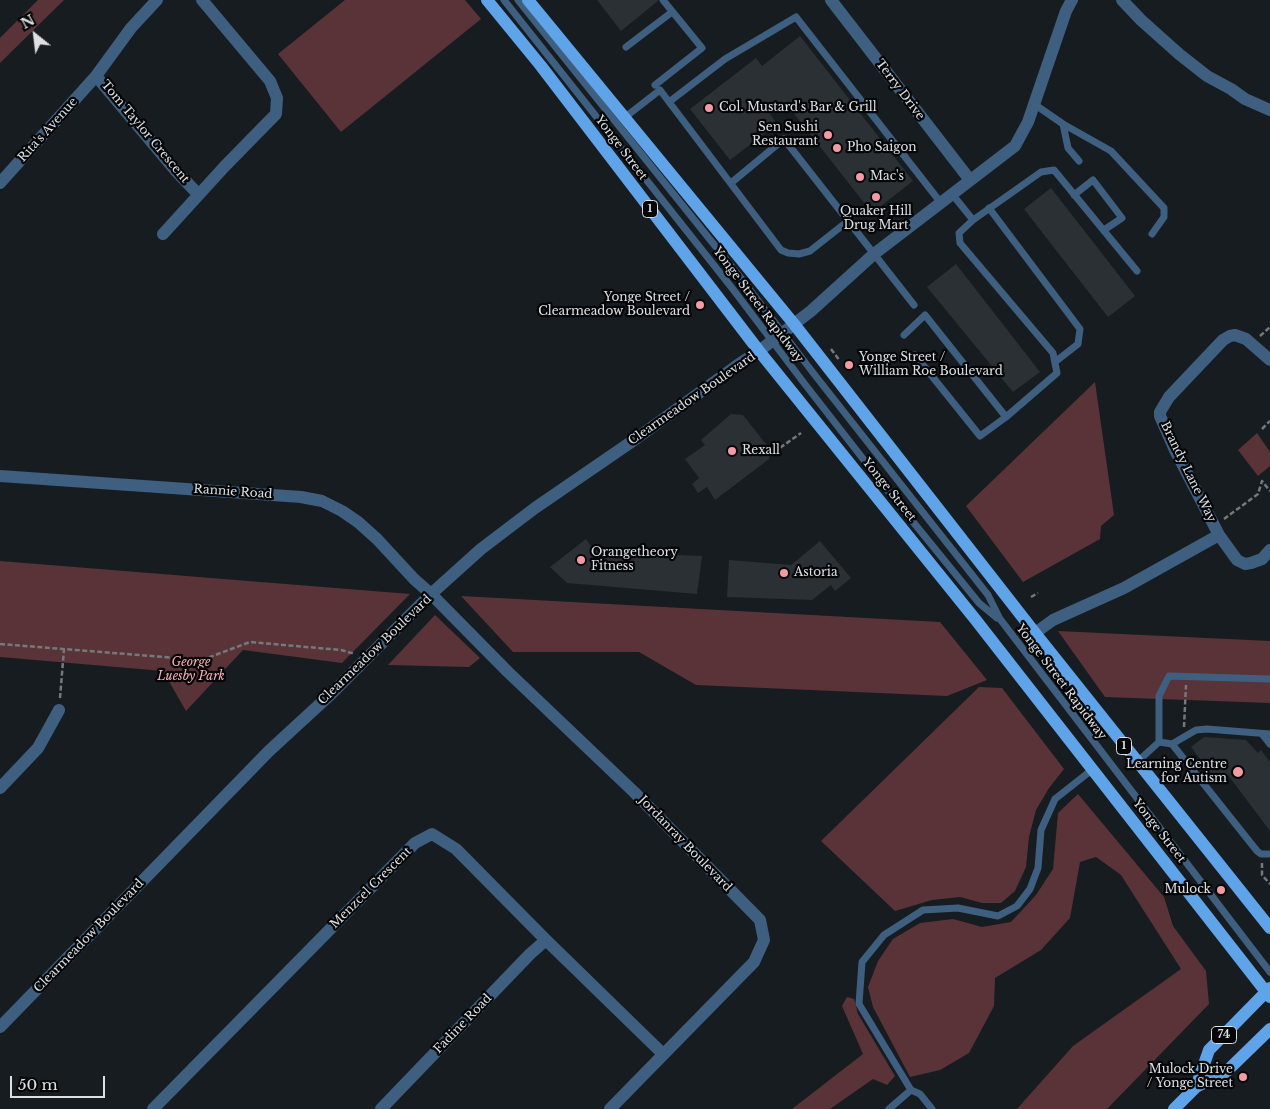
<!DOCTYPE html>
<style>
body{margin:0}
#map{position:relative;width:1270px;height:1109px;overflow:hidden;background:#171c20;font-family:"Libre Baskerville",serif}
canvas{display:block}
.north{position:absolute;left:10px;top:10px;width:50px;height:50px;-webkit-text-stroke:4px #050608;paint-order:stroke;rotate:331deg;font-size:14px;font-weight:700;line-height:20px;text-align:center;color:#dde0e3}
.north::after{content:'';display:block;margin:auto;width:18px;height:22px;background:#dde0e3;clip-path:polygon(50% 0,100% 100%,50% 72%,0 100%)}
.scale{position:absolute;left:10px;top:1076px;width:95px;height:22px;box-sizing:border-box;border:2px solid #dde0e3;border-top:0;padding-left:6px;font-size:15px;line-height:18px;white-space:nowrap;color:#dde0e3;-webkit-text-stroke:4px #050608;paint-order:stroke}
</style>
<div id="map">
<canvas width="1270" height="1109"></canvas>
<div class="north">N</div>
<div class="scale">50 m</div>
</div>
<script>
const c = document.querySelector('canvas').getContext('2d');
c.lineJoin = 'round';
function fillPath(path, color) { c.fillStyle = color; c.fill(path, 'evenodd'); }
const poly = rows => new Path2D(rows.map(r => 'M' + r).join(''));
function stroke(path, color, width, dash) { c.strokeStyle = color; c.lineWidth = width; c.lineCap = dash ? 'butt' : 'round'; c.setLineDash(dash || []); c.stroke(path); }
function label(font, color, halo, rows, align = 'center') {
  c.font = font + ' "Libre Baskerville",serif'; c.lineWidth = 4.5; c.setLineDash([]); c.textBaseline = 'middle'; c.strokeStyle = halo; c.fillStyle = color; for (const [text, x, y, turn = 0] of rows) {
    c.save(); c.translate(x, y); c.rotate((+turn || 0) * Math.PI / 180); c.textAlign = isNaN(turn) ? turn : align; if (halo) c.strokeText(text, 0, 0); c.fillText(text, 0, 0); c.restore();
  }
}
fillPath(poly([
 [38,0,64,0,0,63,0,38],
 [345,0,465,0,481,19,341,132,278,54],
 [1095,382,1114,515,1101,526,1100,539,1023,582,966,506],
 [1257,433,1270,452,1270,466,1258,476,1238,450],
 [0,561,410,594,342,663,243,650,186,711,163,671,0,657],
 [461,596,940,622,987,680,947,696,696,685,639,652,513,652],
 [435,615,480,658,469,667,388,665],
 [1058,631,1270,641,1270,703,1105,697],
 [979,687,1002,688,1064,769,1049,788,1036,810,1029,837,1026,867,1015,891,1001,903,982,903,960,897,932,900,895,911,821,841],
 [1078,794,1164,897,1173,926,1206,971,1209,1004,1107,1109,1017,1109,1073,1046,1181,969,1121,875,1096,857,1080,862,1070,918,1041,950,995,978,994,1006,969,1053,940,1070,910,1077,873,1007,868,987,878,961,893,939,920,923,953,919,982,927,1011,922,1036,895,1053,869,1058,813],
 [847,997,854,999,858,1014,895,1076,887,1085,873,1079,830,1109,792,1109,863,1054,842,1006]
]), '#593338');
fillPath(poly([
 [597,0,658,0,658,1,621,31],
 [800,36,913,181,872,213,785,102,770,114,777,124,730,160,690,109,756,58,762,66],
 [1051,188,1135,296,1108,317,1024,209],
 [956,264,1040,372,1013,392,927,287],
 [731,414,743,415,769,448,769,459,715,500,707,487,698,493,692,484,699,478,685,459,705,445,701,440],
 [586,539,594,550,601,552,702,556,697,594,567,583,550,567],
 [820,541,851,578,835,591,831,585,812,600,727,597,729,560,791,565],
 [1204,737,1246,740,1258,753,1261,750,1270,762,1270,831,1228,775,1218,783,1191,747]
]), '#2b3035');
stroke(poly([
 [1260,336,1270,327],
 [831,349,840,361],
 [1262,429,1270,421],
 [774,452,801,433],
 [1224,519,1258,494,1262,481,1270,491],
 [1031,597,1038,593],
 [0,644,202,660,250,642,341,650,355,654],
 [60,698,64,649],
 [1184,727,1186,685],
 [1262,863,1262,875,1270,884]
]), '#75797d', 2.5, [5, 2.5]);
stroke(poly([
 [504,0,732,288,804,383,892,496,979,603,997,618],
 [518,0,744,282,814,374,988,595,1000,619,1270,972],
 [626,47,672,12],
 [655,85,702,48,663,0],
 [669,102,725,59,796,17,941,203],
 [1034,104,1063,124,1068,148,1079,161],
 [624,118,660,90,781,250,788,253,799,254,810,251,848,221],
 [1063,124,1111,151,1164,208,1164,217,1152,234],
 [731,183,784,139,914,305],
 [952,194,973,220],
 [1074,195,1093,180,1122,218,1104,230],
 [989,208,1080,329,1078,344,1055,362],
 [904,335,925,315,1006,417,1057,373,1053,353,960,243,959,233,973,220,1041,172,1054,170,1137,271],
 [915,355,980,436,1006,417],
 [1262,734,1270,744],
 [1159,742,1159,696,1169,676,1270,679],
 [1172,744,1196,730,1207,729,1270,734],
 [1137,762,1159,742,1172,744,1257,851,1261,854,1270,854],
 [911,1090,920,1094,932,1109],
 [889,1109,911,1090,859,1004,862,962,884,935,923,910,958,908,998,916,1017,906,1030,889,1038,868,1041,830,1055,799,1093,769]
]), '#3f5f80', 7);
stroke(poly([
 [831,0,970,180],
 [1122,0,1141,20,1179,54,1207,76,1231,89,1245,99,1270,110],
 [96,76,175,170,198,194],
 [0,183,96,76,131,28,157,0],
 [163,234,225,166,276,114,277,98,270,81,202,0],
 [1270,360,1246,339,1235,335,1230,336,1223,340,1169,397,1160,412,1160,416,1175,450,1219,535,1237,560,1245,564,1251,563,1262,559,1270,550],
 [0,476,301,497,322,501,342,511,358,522,377,539,414,579,431,594,508,672,634,792,760,920,764,940,754,962,610,1109],
 [1035,633,1053,620,1124,588,1219,535],
 [0,788,38,748,59,710],
 [153,1109,415,843,432,834,456,849,546,940,663,1054],
 [381,1109,530,954,546,940]
]), '#3f5f80', 12);
stroke(poly([
 [0,1027,269,751,332,693,431,594,481,549,535,508,637,438,739,364,759,351,811,311,874,254,1015,146,1028,122,1066,11,1072,0]
]), '#3f5f80', 12);
stroke(poly([
 [487,0,541,66,759,351,975,619,1270,997],
 [528,0,794,324,1035,633,1270,928],
 [1196,1087,1209,1050,1270,988],
 [1174,1109,1196,1087,1226,1072,1270,1029]
]), '#5fa3e8', 12);
for (const [x, y, r, color] of [
 [709,108,5,"#f49aa5"],
 [828,135,5,"#f49aa5"],
 [837,148,5,"#f49aa5"],
 [860,177,5,"#f49aa5"],
 [876,197,5,"#f49aa5"],
 [700,305,5,"#f49aa5"],
 [849,365,5,"#f49aa5"],
 [732,451,5,"#f49aa5"],
 [581,560,5,"#f49aa5"],
 [784,573,5,"#f49aa5"],
 [1238,772,6,"#f49aa5"],
 [1221,890,5,"#f49aa5"],
 [1243,1077,5,"#f49aa5"]
]) { const dot = new Path2D(); dot.arc(x, y, r, 0, 2 * Math.PI); c.fillStyle = color; c.fill(dot); stroke(dot, '#050608', 2); }
for (const [x, y, w] of [
 [650,209,15],
 [1124,746,15],
 [1224,1035,25]
]) { const box = new Path2D(); box.roundRect(x - w / 2, y - 8.5, w, 17, 4); c.fillStyle = '#050608'; c.fill(box); stroke(box, '#dde0e3', 1); }
label('bold 11px', '#dde0e3', null, [
 ["1",650,209],
 ["1",1124,746],
 ["74",1224,1035]
]);
label('12px', '#dde0e3', '#050608', [
 ["Terry Drive",900,90,53],
 ["Rita's Avenue",48,130,-48],
 ["Tom Taylor Crescent",145,132,50],
 ["Yonge Street",621,148,53],
 ["Yonge Street Rapidway",758,305,53],
 ["Clearmeadow Boulevard",692,399,-35],
 ["Brandy Lane Way",1188,472,64],
 ["Yonge Street",889,490,51],
 ["Rannie Road",233,492,4],
 ["Clearmeadow Boulevard",375,650,-44],
 ["Yonge Street Rapidway",1061,682,53],
 ["Yonge Street",1159,831,52],
 ["Jordanray Boulevard",685,844,46],
 ["Menzcel Crescent",371,888,-45],
 ["Clearmeadow Boulevard",89,936,-46],
 ["Fadine Road",463,1024,-46]
]);
label('12px', '#dde0e3', '#050608', [
 ["Col. Mustard's Bar & Grill",719,108],
 ["Sen Sushi",818,128,"right"],
 ["Restaurant",818,142,"right"],
 ["Pho Saigon",847,148],
 ["Mac's",870,177],
 ["Quaker Hill",876,212,"center"],
 ["Drug Mart",876,226,"center"],
 ["Yonge Street /",690,298,"right"],
 ["Clearmeadow Boulevard",690,312,"right"],
 ["Yonge Street /",859,358],
 ["William Roe Boulevard",859,372],
 ["Rexall",742,451],
 ["Orangetheory",591,553],
 ["Fitness",591,567],
 ["Astoria",794,573],
 ["Learning Centre",1227,765,"right"],
 ["for Autism",1227,779,"right"],
 ["Mulock",1211,890,"right"],
 ["Mulock Drive",1233,1070,"right"],
 ["/ Yonge Street",1233,1084,"right"]
], 'left');
label('italic 12px', '#fbaeb6', '#050608', [
 ["George",191,663],
 ["Luesby Park",191,677]
]);
</script>
